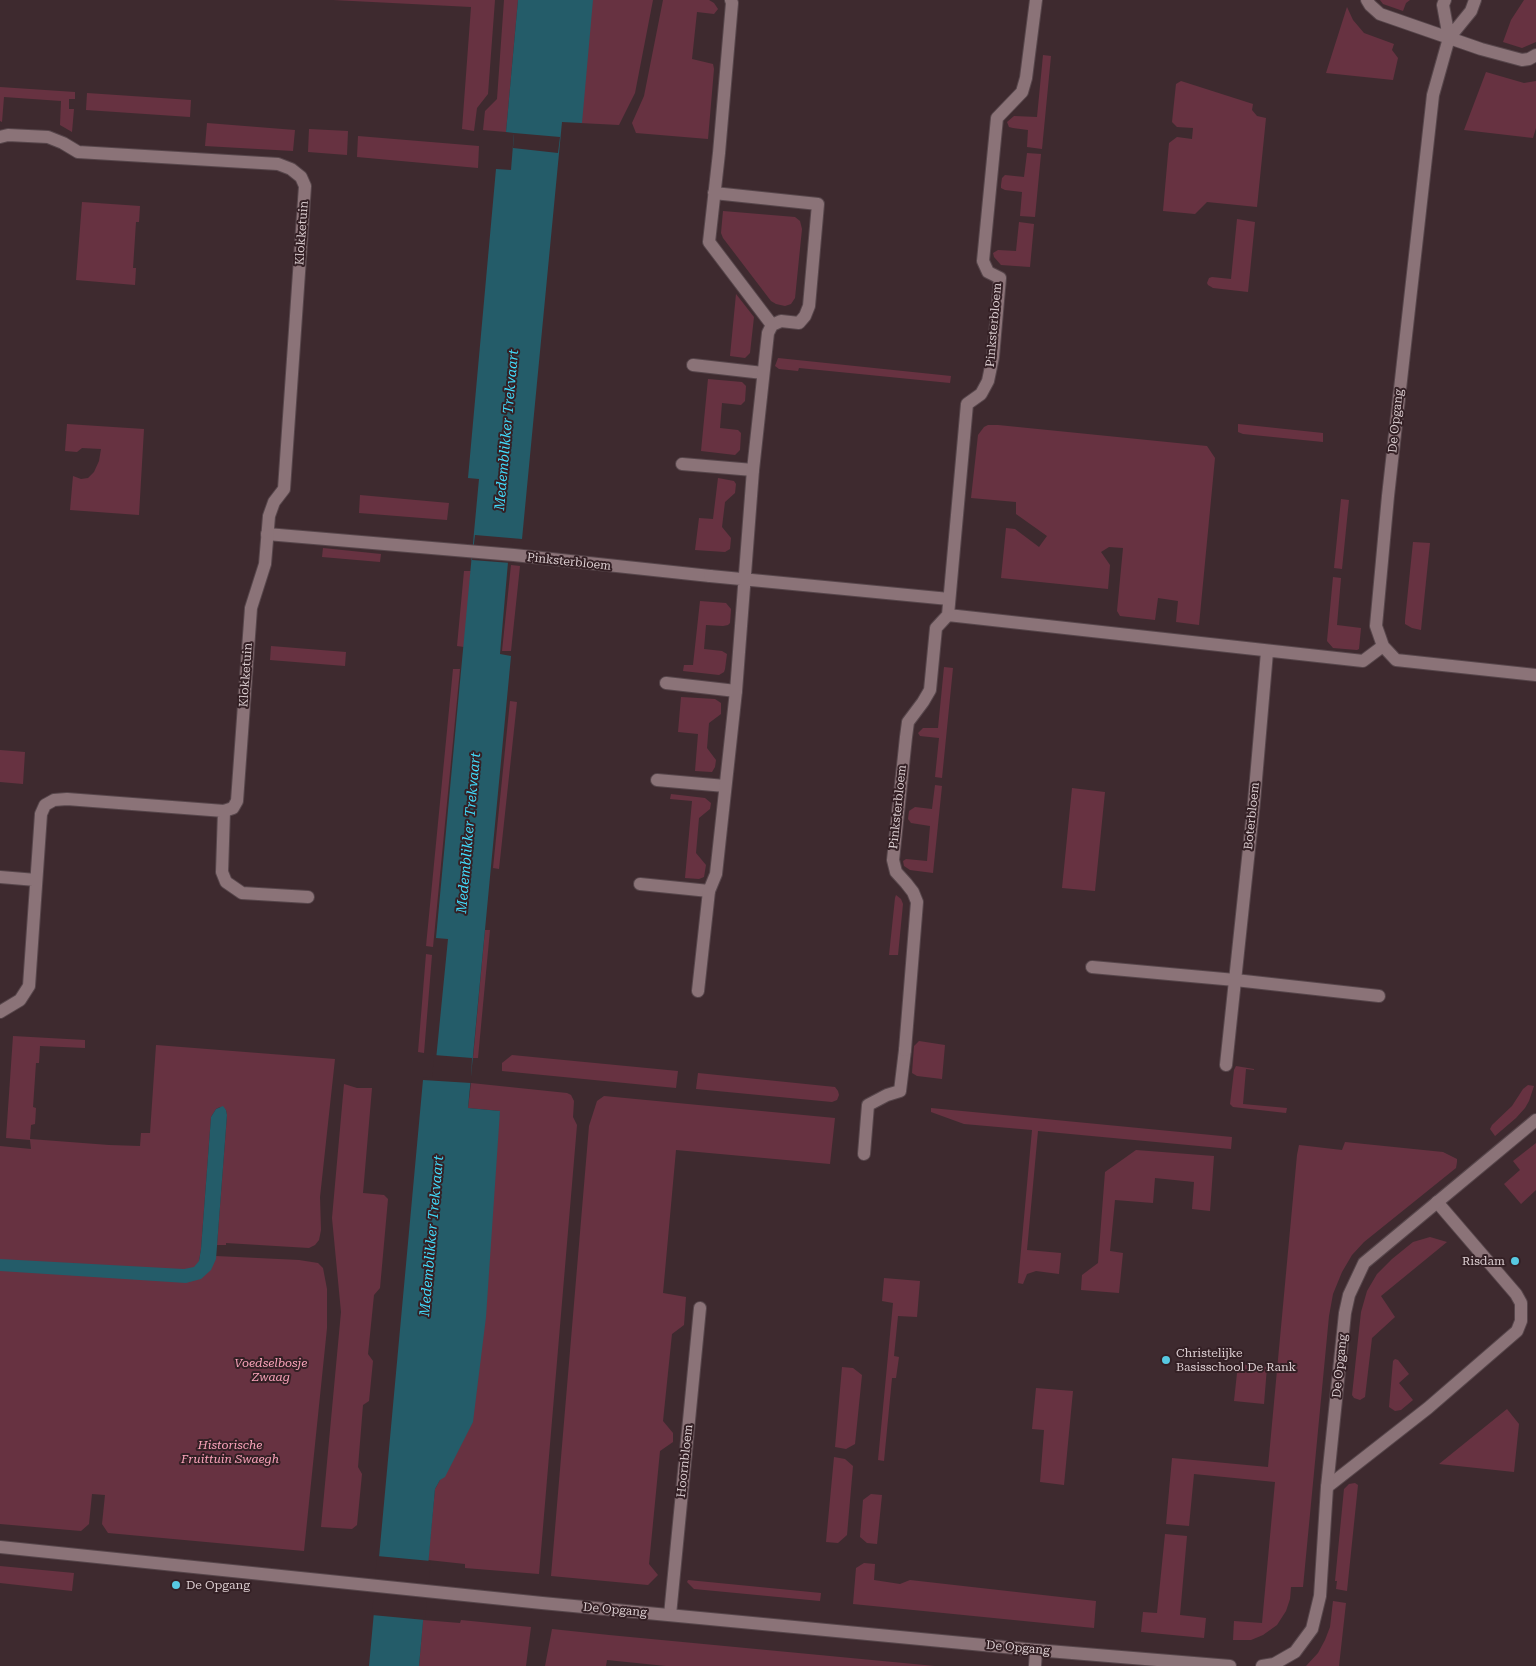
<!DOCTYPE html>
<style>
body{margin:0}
canvas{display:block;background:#3e2a2f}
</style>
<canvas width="1536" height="1666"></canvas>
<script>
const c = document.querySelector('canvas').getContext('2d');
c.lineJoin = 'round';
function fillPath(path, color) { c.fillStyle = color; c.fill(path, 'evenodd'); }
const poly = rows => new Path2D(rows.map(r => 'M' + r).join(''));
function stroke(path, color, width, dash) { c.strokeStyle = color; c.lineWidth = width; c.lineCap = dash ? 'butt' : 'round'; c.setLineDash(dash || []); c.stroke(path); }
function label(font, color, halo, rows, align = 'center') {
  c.font = font + ' "Roboto Serif",serif'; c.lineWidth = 4; c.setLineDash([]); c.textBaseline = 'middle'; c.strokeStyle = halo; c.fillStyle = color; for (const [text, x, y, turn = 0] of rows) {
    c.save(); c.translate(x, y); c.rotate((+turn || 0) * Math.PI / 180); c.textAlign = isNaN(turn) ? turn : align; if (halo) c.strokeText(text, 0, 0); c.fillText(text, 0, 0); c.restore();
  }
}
fillPath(poly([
 [333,0,495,0,488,94,477,108,474,131,462,129,471,7],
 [504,0,518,0,506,132,483,130,485,111,497,99],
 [592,0,653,0,635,93,619,125,580,123],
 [663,0,709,0,714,3,718,9,714,14,697,12,692,59,713,64,714,69,708,139,636,133,632,123,644,96],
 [1380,0,1410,0,1406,3,1403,11,1383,4],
 [1524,0,1536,0,1536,42,1522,48,1503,42,1511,20],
 [1347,7,1353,20,1364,33,1394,44,1392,50,1398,58,1393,80,1326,73],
 [1043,55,1051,56,1042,149,1027,147,1028,130,1013,128,1009,127,1007,122,1014,116,1037,117],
 [1486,72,1524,83,1536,81,1536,128,1533,138,1464,130],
 [1181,81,1253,104,1252,110,1257,116,1266,118,1257,207,1207,202,1195,214,1163,211,1169,143,1177,137,1192,139,1193,128,1177,127,1172,122,1176,84],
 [0,87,75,92,75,99,69,99,69,109,74,109,72,132,60,125,61,101,4,97,2,122,0,121],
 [87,93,191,100,190,117,86,110],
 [207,123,295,130,293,151,205,146],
 [309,129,348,131,347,155,308,152],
 [358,136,479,146,478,168,357,157],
 [1027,153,1041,154,1035,217,1020,216,1022,192,1005,190,1001,188,1001,185,1002,178,1005,175,1024,177],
 [82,202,140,206,139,222,136,222,133,268,136,268,135,285,76,280],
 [723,211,795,217,800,221,802,229,795,298,791,304,785,306,776,304,771,301,723,238,721,233],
 [1237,219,1255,222,1248,292,1213,288,1208,285,1207,283,1209,278,1212,277,1231,279],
 [1019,222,1034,224,1030,267,1001,265,994,257,993,253,998,250,1016,251],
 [736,294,754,317,750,353,745,358,730,356],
 [778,358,951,376,950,383,799,368,798,371,779,369,775,366],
 [708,379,742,382,746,386,745,401,741,405,722,403,720,428,738,430,741,433,740,450,735,455,701,451],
 [67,424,144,429,139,515,70,510,73,476,81,479,88,478,94,472,99,461,101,449,82,448,77,452,65,451],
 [1238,424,1323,433,1323,442,1243,434,1238,432],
 [988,425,998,425,1207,446,1215,458,1199,625,1176,622,1178,601,1158,598,1155,620,1120,616,1117,611,1123,548,1109,547,1101,552,1110,565,1108,589,1001,578,1006,528,1015,529,1039,547,1047,536,1016,514,1016,502,971,498,978,435,984,427],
 [718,478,734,481,736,484,735,493,725,502,722,527,731,538,730,549,725,552,695,550,699,518,713,519],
 [360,495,449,503,447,520,359,513],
 [1341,499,1349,500,1342,569,1334,568],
 [1413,542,1430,543,1421,630,1412,628,1405,624,1405,620],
 [323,548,381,554,380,562,322,557],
 [511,565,520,566,511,651,502,651],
 [464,571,471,571,464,647,457,646],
 [1333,577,1341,578,1337,625,1361,628,1359,649,1357,650,1333,648,1327,641],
 [700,601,726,603,731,609,730,623,728,625,723,626,706,625,704,649,722,651,727,654,725,669,724,672,719,675,683,671,684,665,693,665],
 [271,646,346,652,345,666,270,660],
 [944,667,953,668,942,778,935,777,939,738,920,736,918,733,923,728,938,728],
 [453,669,460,669,433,947,426,946],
 [681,697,715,699,721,703,721,714,709,723,707,748,716,760,715,767,712,772,695,771,698,734,678,732],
 [510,701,517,702,499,869,493,868],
 [0,750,25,752,23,784,0,782],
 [935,785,942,786,933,873,910,870,904,866,903,861,906,859,927,861,930,826,911,823,908,819,909,811,915,807,932,809],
 [1072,788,1105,792,1095,891,1062,888],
 [671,794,705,798,711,803,710,809,699,818,696,853,706,865,704,877,699,879,685,878,692,801,670,799],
 [896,895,901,899,903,904,898,955,889,955,895,898],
 [485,930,490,930,478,1058,473,1058],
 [426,954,432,955,424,1053,418,1052],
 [13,1036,85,1040,85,1048,40,1046,39,1063,36,1063,33,1107,36,1108,35,1124,31,1125,30,1139,109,1145,140,1146,141,1133,150,1133,156,1045,335,1059,320,1197,321,1230,319,1240,315,1245,309,1248,226,1243,226,1245,217,1245,227,1115,226,1110,220,1107,216,1109,211,1117,201,1249,199,1261,216,1259,216,1256,299,1260,318,1263,323,1268,327,1289,327,1328,304,1551,108,1533,102,1524,105,1495,92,1494,89,1524,81,1531,0,1524,0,1146,31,1149,30,1140,6,1138],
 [919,1041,945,1045,942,1079,917,1076,912,1073,914,1046],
 [512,1055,678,1071,676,1088,502,1071,502,1063],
 [1236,1066,1254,1069,1254,1070,1246,1069,1243,1104,1287,1108,1286,1113,1233,1107,1230,1104,1234,1070],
 [698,1073,835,1087,838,1091,839,1095,837,1100,832,1102,696,1089],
 [471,1083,567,1093,571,1095,574,1101,573,1117,577,1125,539,1574,465,1568,465,1564,428,1560,435,1489,440,1480,500,1111,468,1108],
 [344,1084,357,1088,372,1088,363,1193,384,1195,388,1199,380,1288,374,1295,368,1354,373,1361,369,1401,363,1405,358,1467,362,1474,357,1525,352,1529,321,1527,341,1312,332,1218],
 [1528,1085,1534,1086,1529,1101,1525,1108,1516,1118,1495,1136,1490,1129,1492,1125,1512,1106,1523,1089],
 [604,1096,835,1118,830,1164,676,1150,663,1293,686,1297,684,1325,672,1334,663,1421,673,1433,673,1442,660,1451,649,1564,658,1575,648,1585,551,1576,589,1126,597,1101],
 [931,1108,1232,1137,1231,1149,1038,1131,1027,1250,1061,1253,1059,1274,1036,1271,1027,1274,1023,1284,1018,1283,1032,1130,964,1124,931,1112],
 [1345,1142,1443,1152,1457,1159,1457,1162,1456,1168,1364,1242,1352,1255,1342,1272,1333,1294,1329,1316,1303,1587,1291,1587,1290,1599,1286,1611,1277,1625,1263,1635,1251,1640,1233,1640,1234,1621,1262,1623,1275,1482,1194,1474,1189,1526,1166,1524,1172,1458,1268,1467,1297,1155,1299,1145,1342,1150],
 [1536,1143,1536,1190,1521,1204,1504,1184,1520,1170,1513,1161],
 [1136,1150,1214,1156,1210,1211,1192,1209,1194,1182,1155,1178,1153,1203,1115,1200,1110,1251,1123,1253,1119,1293,1081,1290,1082,1275,1098,1263,1105,1172],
 [1430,1237,1447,1242,1381,1296,1395,1317,1372,1338,1365,1397,1360,1400,1354,1398,1352,1395,1361,1312,1367,1291,1377,1274,1392,1259,1413,1242],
 [884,1278,920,1281,917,1317,898,1316,894,1356,899,1357,896,1378,892,1378,884,1461,878,1460,893,1303,882,1301],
 [1395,1359,1398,1360,1409,1374,1399,1383,1413,1400,1401,1410,1395,1411,1389,1407,1393,1361],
 [1238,1364,1267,1367,1264,1404,1234,1401],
 [842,1367,853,1368,862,1375,855,1444,846,1449,835,1447],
 [1036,1388,1073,1391,1064,1485,1040,1482,1044,1430,1032,1429],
 [1507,1409,1519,1424,1514,1472,1439,1464],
 [834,1457,845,1459,853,1466,847,1535,838,1543,826,1542],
 [1355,1483,1358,1485,1347,1591,1336,1589,1337,1581,1335,1581,1344,1489,1349,1484],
 [871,1494,882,1495,877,1544,867,1543,860,1537,863,1500],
 [1165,1534,1187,1536,1180,1615,1206,1618,1204,1638,1141,1632,1143,1612,1157,1613],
 [864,1563,875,1564,874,1580,900,1584,910,1580,1096,1601,1094,1628,853,1604,856,1568],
 [0,1566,74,1573,72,1591,0,1583],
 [688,1580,821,1593,820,1601,694,1589,687,1582],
 [1333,1601,1346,1603,1339,1666,1306,1666,1318,1653,1325,1640,1330,1627],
 [423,1620,460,1623,461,1620,531,1627,526,1666,419,1666],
 [552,1629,609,1635,935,1666,666,1666,607,1660,606,1666,545,1666]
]), '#673241');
fillPath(poly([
 [518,0,593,0,582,123,562,122,522,539,510,539,500,654,511,656,468,1108,500,1111,486,1317,473,1422,445,1477,440,1480,435,1489,419,1666,369,1666,423,1080,434,1080,448,939,436,938,479,479,468,478,496,169,511,170,514,133,506,132],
 [223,1106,226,1110,227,1115,216,1259,211,1270,201,1279,186,1283,0,1271,0,1259,184,1269,194,1267,199,1261,201,1249,211,1117,216,1109]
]), '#245c69');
fillPath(poly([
 [514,133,560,137,558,153,513,148],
 [475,535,522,539,521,542,513,541,511,563,472,560],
 [434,1055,472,1058,471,1083,423,1080,423,1077,432,1078],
 [377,1556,431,1561,425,1620,372,1615]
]), '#3e2a2f');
const service = poly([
 [693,365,763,373],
 [682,464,753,470],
 [666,683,736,691],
 [657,780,725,786],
 [640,884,709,891],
 [1092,967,1235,980,1379,996],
 [864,1154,868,1105,887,1095,900,1091,905,1050],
 [1327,1487,1428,1408,1517,1331,1521,1321,1521,1303,1516,1294,1437,1202]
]);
const pedestrian = poly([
 [267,534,514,555,710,576]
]);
const minor = poly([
 [731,0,732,3,719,153,709,242,772,325],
 [1367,0,1370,5,1380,14,1481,49,1522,60,1529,59,1536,55],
 [1445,0,1443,5,1449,38],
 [1475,0,1471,11,1449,38,1433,95,1388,496,1376,626,1383,646,1396,660,1536,675],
 [0,137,8,135,48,137,63,143,78,152,278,164,291,169,301,177,305,186,284,489,274,502,269,516,265,564,251,608,237,801,233,808,224,811,67,799,54,800,45,805,41,814,29,986,20,1000,0,1012],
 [710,576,949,599],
 [948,615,1363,661,1383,646],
 [224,811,222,872,226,882,242,893,308,897],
 [0,877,36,880],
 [698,991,709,891,716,874,736,691,753,470,768,333,772,325,781,321,799,323,805,316,809,306,818,204,714,193],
 [905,1050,917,902,913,892,906,883,896,872,893,860,906,737,908,722,923,702,930,690,936,628,948,615,967,404,981,394,988,381,993,357,1000,278,988,272,983,261,997,118,1022,92,1026,78,1036,0],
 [1226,1065,1254,802,1267,652],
 [670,1615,700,1308],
 [1035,1666,1036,1650]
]);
const tertiary = poly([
 [0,1547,542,1603,1036,1650,1230,1666],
 [1262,1666,1274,1664,1295,1652,1312,1629,1320,1596,1327,1487,1345,1313,1349,1295,1364,1263,1536,1120]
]);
stroke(service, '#57464b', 14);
stroke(pedestrian, '#57464b', 14);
stroke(minor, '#57464b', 14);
stroke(tertiary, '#57464b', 14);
stroke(service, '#8b7378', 12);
stroke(pedestrian, '#8b7378', 12);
stroke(minor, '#8b7378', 12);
stroke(tertiary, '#8b7378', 12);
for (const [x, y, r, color] of [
 [1515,1261,5,"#57c9e2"],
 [1166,1360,5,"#57c9e2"],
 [176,1585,5,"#57c9e2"]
]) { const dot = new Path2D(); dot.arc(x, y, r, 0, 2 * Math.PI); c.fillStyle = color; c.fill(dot); stroke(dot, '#342025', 2); }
label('12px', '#dbcdd0', '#342025', [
 ["Klokketuin",302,233,-86],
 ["Pinksterbloem",994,325,-85],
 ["De Opgang",1396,421,-84],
 ["Pinksterbloem",569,562,6],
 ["Klokketuin",246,675,-86],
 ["Pinksterbloem",898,807,-84],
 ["Boterbloem",1252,816,-84],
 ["De Opgang",1340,1366,-84],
 ["Hoornbloem",685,1461,-84],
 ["De Opgang",615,1610,5],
 ["De Opgang",1018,1648,5]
]);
label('12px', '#dbcdd0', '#342025', [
 ["Risdam",1505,1261,"right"],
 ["Christelijke",1176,1353],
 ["Basisschool De Rank",1176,1367],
 ["De Opgang",186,1585]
], 'left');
label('italic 12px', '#fba4bb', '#342025', [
 ["Voedselbosje",271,1363],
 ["Zwaag",271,1377],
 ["Historische",230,1445],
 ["Fruittuin Swaegh",230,1459]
]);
label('italic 14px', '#42defe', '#342025', [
 ["Medemblikker Trekvaart",507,430,-85],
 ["Medemblikker Trekvaart",469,833,-85],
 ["Medemblikker Trekvaart",432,1236,-85]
]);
</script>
